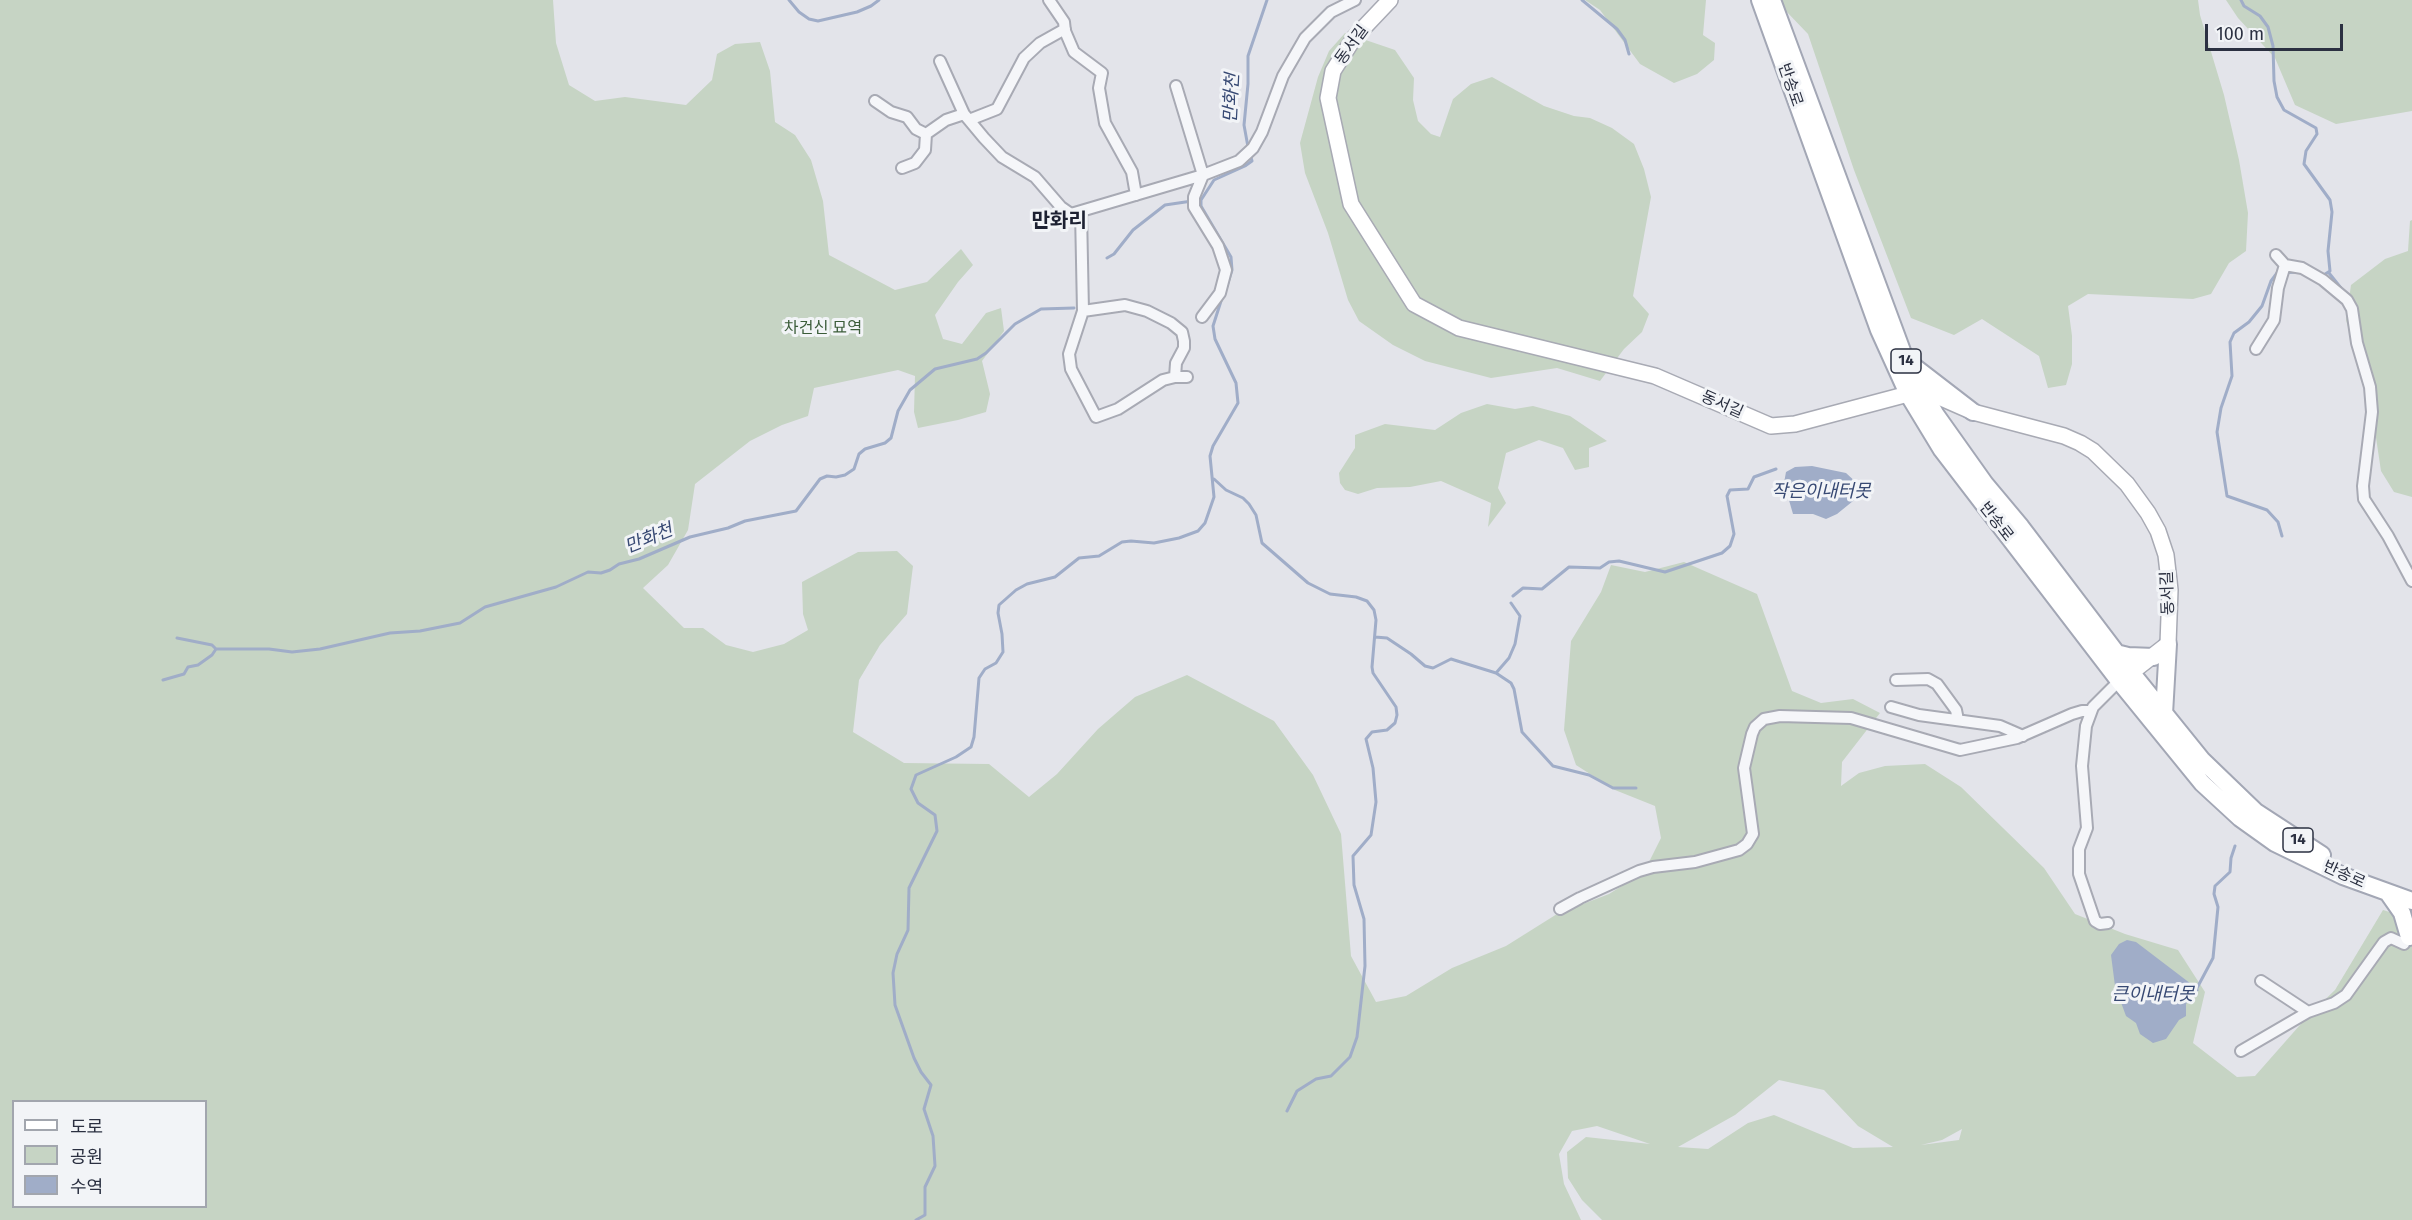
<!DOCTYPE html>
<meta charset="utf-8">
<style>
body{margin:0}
#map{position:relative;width:2412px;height:1220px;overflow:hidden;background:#e3e4ea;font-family:"Fira Sans","Noto Sans KR",sans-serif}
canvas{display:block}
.legend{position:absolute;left:12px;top:1100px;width:195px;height:108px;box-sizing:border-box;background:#f2f4f7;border:2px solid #a2a6ae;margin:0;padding:8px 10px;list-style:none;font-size:18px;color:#2b3041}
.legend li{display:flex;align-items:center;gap:12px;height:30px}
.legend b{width:30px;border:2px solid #a2a6ae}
.scale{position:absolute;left:2205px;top:24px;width:138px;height:27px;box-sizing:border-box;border:3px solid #2b3041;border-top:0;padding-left:8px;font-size:18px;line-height:21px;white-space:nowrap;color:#2b3041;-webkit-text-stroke:4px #f2f4f7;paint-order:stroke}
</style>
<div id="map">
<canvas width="2412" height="1220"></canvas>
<ul class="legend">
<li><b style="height:8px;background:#fff"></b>도로</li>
<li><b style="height:16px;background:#c6d4c4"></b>공원</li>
<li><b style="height:16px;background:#a0adc8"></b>수역</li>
</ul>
<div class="scale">100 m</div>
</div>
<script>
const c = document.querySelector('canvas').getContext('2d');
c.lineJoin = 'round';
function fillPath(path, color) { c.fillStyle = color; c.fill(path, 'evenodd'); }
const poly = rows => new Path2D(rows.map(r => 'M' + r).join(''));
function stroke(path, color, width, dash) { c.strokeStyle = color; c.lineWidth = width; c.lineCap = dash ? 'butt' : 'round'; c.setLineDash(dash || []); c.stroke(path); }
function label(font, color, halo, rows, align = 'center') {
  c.font = font + ' "Fira Sans","Noto Sans KR",sans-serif'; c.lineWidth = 6; c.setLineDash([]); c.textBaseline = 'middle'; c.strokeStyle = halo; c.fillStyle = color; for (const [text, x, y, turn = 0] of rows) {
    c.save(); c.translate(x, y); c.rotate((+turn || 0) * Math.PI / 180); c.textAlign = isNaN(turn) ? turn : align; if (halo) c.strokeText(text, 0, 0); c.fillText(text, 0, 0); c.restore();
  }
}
fillPath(poly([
 [0,0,553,0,556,43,569,85,595,101,625,97,686,105,712,80,717,54,735,44,760,42,770,71,775,122,795,135,811,160,823,201,829,255,895,290,927,282,961,249,973,265,958,282,935,315,943,339,962,344,986,313,1001,308,1004,331,982,361,990,394,986,412,958,420,918,428,914,412,915,376,898,370,814,388,808,416,782,425,750,441,695,484,688,530,668,565,643,588,684,628,703,628,726,645,753,652,784,644,808,630,803,614,802,582,858,552,897,551,913,566,907,614,880,645,859,680,853,732,904,763,989,764,1029,797,1057,774,1098,729,1135,697,1187,675,1274,721,1313,775,1341,834,1351,956,1376,1002,1406,996,1452,968,1506,946,1557,914,1609,894,1644,872,1661,838,1655,806,1615,790,1576,765,1564,730,1571,641,1601,592,1611,565,1645,572,1684,562,1757,594,1792,691,1821,703,1853,699,1880,713,1842,762,1841,786,1859,773,1885,766,1925,764,1961,787,2044,868,2075,914,2125,934,2178,950,2205,992,2193,1043,2237,1077,2255,1076,2307,1017,2335,990,2383,910,2412,919,2412,1220,1602,1220,1582,1200,1568,1178,1567,1152,1586,1137,1650,1144,1597,1126,1572,1131,1559,1154,1564,1184,1581,1220,0,1220],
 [1779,1080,1824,1090,1858,1126,1893,1147,1853,1148,1774,1115,1748,1123,1708,1149,1678,1147,1735,1115],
 [14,1102,206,1102,206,1206,14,1206],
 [1962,1129,1959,1140,1921,1145,1942,1140],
 [1585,0,1706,0,1703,35,1715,43,1714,60,1697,74,1674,83,1640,64,1600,10],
 [1782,0,2198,0,2200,15,2224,95,2239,160,2248,213,2246,251,2229,263,2211,294,2193,299,2088,294,2068,306,2072,336,2072,364,2066,385,2048,388,2039,356,1982,319,1954,335,1911,318,1854,170,1808,34,1785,10],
 [2226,0,2412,0,2412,111,2336,124,2295,105,2275,58,2238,18],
 [1345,33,1395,50,1414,78,1413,100,1418,121,1431,134,1440,137,1453,99,1471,84,1492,77,1544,106,1574,116,1590,118,1612,128,1634,144,1644,169,1651,197,1633,296,1649,314,1642,332,1624,349,1600,381,1557,368,1491,378,1425,361,1393,345,1359,321,1348,300,1328,233,1305,173,1300,143,1318,77,1329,51],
 [2412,220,2412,497,2394,492,2381,471,2372,411,2346,320,2351,285,2385,259,2408,251,2410,221],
 [1487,404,1515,409,1533,406,1570,416,1607,441,1589,448,1589,467,1575,470,1563,448,1539,440,1506,453,1498,488,1506,503,1488,527,1491,503,1441,481,1410,487,1377,488,1358,494,1345,490,1340,483,1339,473,1355,448,1355,435,1385,424,1435,430,1461,413]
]), '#c6d4c4');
fillPath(poly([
 [1812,466,1846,473,1859,485,1858,497,1837,514,1826,519,1813,514,1793,514,1784,483,1786,472,1795,467],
 [2127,940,2136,942,2199,990,2186,1004,2186,1016,2179,1020,2166,1039,2153,1043,2140,1034,2136,1023,2126,1016,2115,986,2111,955,2119,944]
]), '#a0adc8');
stroke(poly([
 [789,0,799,12,809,19,818,21,857,12,871,6,879,0],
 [1582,0,1617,29,1625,40,1629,54],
 [2241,0,2244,6,2260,16,2268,27,2273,46,2274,81,2277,97,2284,110,2316,128,2317,134,2306,151,2304,164,2330,200,2332,212,2328,251,2330,271,2322,276],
 [1248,147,1244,125,1248,84,1248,56,1267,0],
 [1201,200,1201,206,1231,257,1232,270,1226,289],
 [1201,200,1214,180,1245,166,1252,161,1250,154],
 [1107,258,1114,254,1133,230,1165,205,1192,201],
 [2329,273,2341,288],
 [1214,479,1226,490,1243,498,1249,504,1256,515,1262,543,1308,583,1330,594,1356,597,1367,601,1374,610,1376,620,1372,667,1373,673,1396,707,1397,715,1395,723,1387,730,1372,732,1366,739,1373,768,1376,802,1371,835,1353,856,1354,885,1364,919,1365,966,1357,1037,1350,1057,1331,1076,1316,1079,1297,1091,1287,1111],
 [2282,536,2278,522,2267,510,2227,496,2217,432,2221,408,2232,376,2230,342,2234,333,2249,322,2262,306,2271,281,2277,273,2299,272],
 [1513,596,1523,588,1542,589,1569,567,1600,568,1609,562,1619,561,1665,572,1722,553,1730,546,1734,534,1727,496,1730,490,1748,489,1754,477,1776,469],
 [1375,637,1387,638,1411,654,1425,666,1433,668,1451,659,1496,673,1509,658,1515,644,1520,616,1511,603],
 [177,638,212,645,216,649],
 [1496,673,1511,683,1514,689,1522,732,1553,766,1589,775,1613,788,1636,788],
 [163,680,184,674,188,667,198,665,212,655,216,649,269,649,292,652,320,649,390,633,420,631,460,623,485,607,556,587,588,572,601,573,610,570,619,564,639,559,690,537,728,528,745,521,796,511,820,479,827,476,836,477,845,475,854,469,859,454,865,449,885,443,891,438,898,411,910,390,935,369,977,359,986,353,1015,324,1041,309,1074,308],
 [2197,988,2213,958,2218,907,2214,894,2215,886,2230,872,2231,858,2235,846],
 [916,1220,925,1215,925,1187,935,1166,933,1136,924,1109,931,1085,921,1072,914,1058,895,1005,893,973,897,954,908,930,909,888,937,831,935,815,918,803,911,789,916,775,956,757,971,747,974,737,979,678,985,669,996,663,1003,652,1002,634,998,613,999,605,1016,590,1027,584,1055,577,1079,558,1099,556,1122,542,1131,541,1154,543,1179,538,1198,531,1205,523,1214,497,1210,456,1213,446,1238,403,1236,383,1215,339,1213,326,1222,298]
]), '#a0adc8', 3);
const street = poly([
 [1049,0,1064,22,1065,31,1074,52,1102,73,1099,88,1105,123,1132,172,1136,195],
 [940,61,964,114,984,138,1002,157,1035,177,1061,207,1071,214,1203,175,1239,161,1253,148,1262,132,1283,76,1305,38,1331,12,1355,0],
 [1176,86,1203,175,1194,197,1194,207,1218,246,1226,270,1220,293,1202,317],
 [875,101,891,112,907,117,916,129,926,134,946,120,964,114],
 [969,120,997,109,1024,58,1040,43,1065,29],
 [902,168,915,163,925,150,926,134],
 [1081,212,1083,311,1069,354,1071,369,1096,417,1118,409,1163,380,1175,377,1187,377],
 [2276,255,2285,265,2302,268,2323,280,2347,300,2352,309,2357,343,2370,387,2372,412,2363,486,2364,499,2388,536,2412,581],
 [1083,311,1125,305,1147,311,1171,323,1182,332,1184,341,1184,348,1176,363,1175,377],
 [2256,349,2274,320,2278,288,2285,265],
 [1896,680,1928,679,1937,684,1956,710,1958,720],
 [1891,707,1919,715,2000,726,2023,736],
 [1560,909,1580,898,1639,871,1653,867,1695,862,1739,850,1747,844,1753,834,1744,768,1752,734,1755,727,1764,719,1780,716,1851,718,1960,750,2017,738,2072,714,2082,711,2091,711],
 [2108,923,2100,924,2095,921,2079,874,2079,849,2087,828,2082,766,2086,726,2093,707,2119,681],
 [2261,981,2308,1012],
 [2241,1051,2308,1012,2334,1003,2346,995,2384,942,2391,938,2404,944]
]);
const secondary = poly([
 [1390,0,1354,38,1333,71,1328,98,1351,204,1414,304,1459,328,1655,376,1771,426,1795,424,1908,394,1923,392,1932,394,1973,412,2064,436,2080,443,2093,451,2127,484,2148,513,2158,531,2166,555,2170,590,2168,644,2123,679]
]);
const primary = poly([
 [1760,0,1879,330,1908,394,1942,450,2119,681,2202,783,2240,818,2275,843,2343,876,2412,901],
 [1772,0,1905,359,1936,415,1985,484,2021,527,2131,672,2202,760,2256,812,2322,855],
 [1912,365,1973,412],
 [2116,653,2128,656,2154,657],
 [2164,714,2168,644],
 [2388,893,2402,913,2409,937,2412,934]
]);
stroke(street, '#a8aab4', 14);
stroke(secondary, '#a8aab4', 18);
stroke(primary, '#a3a7b5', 20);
stroke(street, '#f5f6f9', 10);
stroke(secondary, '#fff', 15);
stroke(primary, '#fff', 16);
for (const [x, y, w] of [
 [1906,361,30],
 [2298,840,30]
]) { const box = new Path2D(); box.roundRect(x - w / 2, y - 12, w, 24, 4.5); c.fillStyle = '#f2f4f7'; c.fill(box); stroke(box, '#2b3041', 1.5); }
label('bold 15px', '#2b3041', null, [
 ["14",1906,361],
 ["14",2298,840]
]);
label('16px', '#2b3041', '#f2f4f7', [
 ["동서길",1352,45,-54],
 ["반송로",1790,85,71],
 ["동서길",1722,405,24],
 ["반송로",1996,522,52],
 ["동서길",2168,593,-92],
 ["반송로",2344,875,24]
]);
label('16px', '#3b5c39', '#f2f4f7', [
 ["차건신 묘역",823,329]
]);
label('italic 18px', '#374973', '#f2f4f7', [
 ["만화천",1232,98,-87],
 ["작은이내터못",1821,492],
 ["만화천",649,539,-22],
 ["큰이내터못",2153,995]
]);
label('bold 20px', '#1d2132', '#f2f4f7', [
 ["만화리",1059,221]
]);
</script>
